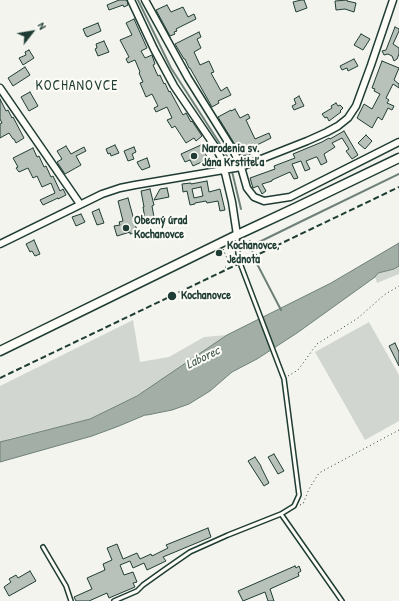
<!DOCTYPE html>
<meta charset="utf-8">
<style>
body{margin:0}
#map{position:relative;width:399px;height:601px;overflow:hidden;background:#f4f4ef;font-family:"Patrick Hand",sans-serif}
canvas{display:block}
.north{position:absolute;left:12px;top:12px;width:40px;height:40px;-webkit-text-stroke:3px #fdfcf7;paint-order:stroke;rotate:59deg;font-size:11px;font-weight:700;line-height:16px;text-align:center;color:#1f3d34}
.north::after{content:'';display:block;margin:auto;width:14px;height:18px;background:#1f3d34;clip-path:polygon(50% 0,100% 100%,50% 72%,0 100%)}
</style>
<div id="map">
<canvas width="399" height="601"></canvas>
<div class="north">N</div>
</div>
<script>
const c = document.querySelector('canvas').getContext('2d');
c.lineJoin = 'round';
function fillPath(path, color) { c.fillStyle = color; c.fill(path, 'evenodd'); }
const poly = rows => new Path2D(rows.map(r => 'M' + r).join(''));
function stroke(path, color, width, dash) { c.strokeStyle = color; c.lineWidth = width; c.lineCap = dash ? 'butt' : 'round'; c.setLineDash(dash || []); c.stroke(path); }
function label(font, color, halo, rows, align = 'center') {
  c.font = font + ' "Patrick Hand",sans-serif'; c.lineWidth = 4; c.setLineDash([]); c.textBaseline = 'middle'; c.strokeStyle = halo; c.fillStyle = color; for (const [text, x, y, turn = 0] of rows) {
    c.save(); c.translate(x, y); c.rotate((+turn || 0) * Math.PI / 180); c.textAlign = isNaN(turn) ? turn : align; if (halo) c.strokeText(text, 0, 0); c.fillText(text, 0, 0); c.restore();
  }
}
fillPath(poly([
 [399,266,399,274,377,283,375,277,378,273,394,269],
 [133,320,140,362,169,357,204,337,227,335,137,396,90,419,8,439,0,450,0,386],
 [369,322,399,375,399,421,365,440,315,352]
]), '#d1d6d1');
const water = poly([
 [399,243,399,266,394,269,378,273,375,277,297,333,257,359,232,372,210,391,189,404,172,410,147,415,145,415,119,426,92,436,0,462,0,442,90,419,137,396,227,335,331,283,399,243]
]);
fillPath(water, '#a3aea7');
stroke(water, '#6e8179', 1);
stroke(poly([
 [138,0,171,68,224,150,230,163,241,209],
 [250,241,254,258,281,310],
 [251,246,300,222,399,174]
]), '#6e8179', 2);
const building = poly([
 [119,0,127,0,128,5,124,7,123,5,109,10,107,5,119,0],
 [301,0,304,0,307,8,296,12,293,2,301,0],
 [347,0,347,1,356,3,354,12,345,9,336,10,335,1,347,0],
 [167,5,171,12,183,7,188,17,194,14,196,19,176,29,177,31,174,32,175,34,170,36,156,10,167,5],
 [134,19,147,48,141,51,145,58,152,55,155,64,153,65,158,76,160,75,164,84,165,83,169,92,170,91,183,115,186,113,191,122,192,121,202,136,196,141,194,138,186,143,175,126,172,128,167,120,172,118,167,107,156,112,154,108,158,106,152,94,146,97,140,83,143,82,139,73,140,72,135,60,128,63,126,59,129,57,120,40,132,35,126,23,134,19],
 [98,23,101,31,87,37,87,36,86,36,83,29,98,23],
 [395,27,399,29,399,31,393,44,399,48,399,54,397,59,394,61,392,56,388,54,384,55,382,51,386,50,395,27],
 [199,32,201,37,197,39,201,48,194,52,200,65,209,61,214,72,211,73,221,91,227,87,231,95,218,101,219,103,212,107,190,68,189,68,185,59,184,59,175,44,199,32],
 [361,34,370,39,363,50,354,45,361,34],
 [104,41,109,52,98,56,95,49,97,48,96,44,104,41],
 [29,50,34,58,23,65,19,58,26,55,25,52,29,50],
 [354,59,358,66,348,71,347,68,342,70,340,66,354,59],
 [382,61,399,68,394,80,399,84,399,88,393,84,386,98,389,100,387,103,394,106,392,110,388,108,382,120,378,117,372,128,357,118,364,104,372,109,380,94,374,91,375,89,372,88,382,61],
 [25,67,30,75,13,86,8,78,25,67],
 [30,92,38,106,29,111,21,97,30,92],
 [299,96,304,106,294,110,292,106,296,104,294,99,299,96],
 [0,99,6,111,8,110,12,118,13,117,24,138,16,143,14,139,13,139,9,133,0,138,0,124,2,123,0,119,0,99],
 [336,103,338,106,340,105,343,108,340,111,341,112,329,121,327,117,325,118,322,114,332,108,331,106,336,103],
 [235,109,240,118,248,114,250,118,246,120,255,139,269,133,271,138,251,148,252,149,251,150,252,153,246,157,245,155,241,157,237,148,218,117,231,110,231,111,235,109],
 [344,131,358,155,352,159,346,151,349,149,342,138,332,143,335,147,324,154,327,162,321,165,317,157,316,157,306,161,310,169,305,171,301,161,292,164,298,178,294,179,290,172,272,180,272,181,262,184,266,191,262,194,258,186,253,188,250,178,275,169,274,166,295,158,293,154,322,142,329,138,330,139,344,131],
 [366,135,372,141,365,149,358,143,366,135],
 [115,145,119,153,111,156,110,153,108,154,106,149,115,145],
 [201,145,208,159,193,166,190,160,185,162,181,154,201,145],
 [66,146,71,154,84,147,86,151,76,156,81,165,65,174,57,162,62,159,57,151,66,146],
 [134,147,136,152,132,154,134,159,128,161,124,151,134,147],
 [33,148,37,157,39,156,44,167,46,166,51,177,53,176,60,191,63,189,66,195,58,199,58,198,43,205,40,200,55,193,51,183,42,187,37,176,33,178,28,168,19,172,16,168,18,167,13,158,33,148],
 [147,158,150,167,142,170,139,166,137,162,147,158],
 [207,181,209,192,220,189,225,210,220,211,218,201,207,203,206,201,195,203,195,204,190,205,187,191,183,192,182,184,191,183,191,184,207,181],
 [201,187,203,196,194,198,192,189,201,187],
 [167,188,169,197,154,200,160,189,167,188],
 [150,189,154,205,152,206,154,217,145,219,143,207,144,207,141,191,150,189],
 [128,198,137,231,135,231,135,233,130,234,130,232,117,236,114,226,120,225,119,222,123,221,118,201,128,198],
 [99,209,104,223,97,225,92,212,99,209],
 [81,214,85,222,76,226,72,217,81,214],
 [34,240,40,254,35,256,32,251,30,252,26,244,34,240],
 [395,343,399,352,399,366,389,346,395,343],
 [274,454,284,471,278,474,268,457,274,454],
 [255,457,261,466,261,467,269,483,264,486,248,461,255,457],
 [208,528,211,537,163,557,166,561,147,570,144,563,133,568,130,561,120,565,124,575,133,572,137,582,133,583,135,587,109,598,107,593,89,601,76,601,74,597,92,589,87,578,105,570,103,564,112,560,107,548,117,544,123,559,137,553,140,559,151,554,152,556,168,548,166,545,208,528],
 [295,566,296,568,299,566,301,571,298,573,299,576,270,589,274,601,268,601,265,592,243,601,238,591,295,566],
 [30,571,36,581,9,596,4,587,11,582,9,579,16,575,18,578,30,571]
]);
fillPath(building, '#b9c1bb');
stroke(building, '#1f3d34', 1);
const service = poly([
 [281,514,342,601],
 [43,547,66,586,71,601],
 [114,601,137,591,143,585,164,570,190,552,228,535,281,514,294,506,299,495,284,379,240,263,238,253,237,237]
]);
const minor = poly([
 [131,0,154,49,174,86,216,148,222,160,232,202,237,235],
 [145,0,188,78,233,150,241,167,247,188,254,197,264,201,290,197,399,142],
 [0,88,80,204],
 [0,244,102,194,120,188,135,185,241,167,307,141,327,132,338,126,348,118,356,106,371,65,393,0]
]);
const secondary = poly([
 [0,351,237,235,295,208,399,158]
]);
stroke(service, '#1f3d34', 6);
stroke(minor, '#1f3d34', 9);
stroke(secondary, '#1f3d34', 11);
stroke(poly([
 [223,249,229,263,228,265,223,269],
 [288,376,298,370,317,344,358,318,384,295,399,286],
 [300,505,303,504,309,489,319,473,399,430]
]), '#1f3d34', 1, [1, 3]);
stroke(service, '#fdfcf7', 3);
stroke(minor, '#fdfcf7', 6);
stroke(secondary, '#fdfcf7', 8);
stroke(poly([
 [0,378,399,187]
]), '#1f3d34', 2, [6, 3]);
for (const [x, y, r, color] of [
 [194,156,4,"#1f3d34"],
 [126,228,4,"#1f3d34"],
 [219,253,4,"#1f3d34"],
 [172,296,5,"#1f3d34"]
]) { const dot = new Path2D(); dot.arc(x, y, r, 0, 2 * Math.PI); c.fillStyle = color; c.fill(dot); stroke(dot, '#fdfcf7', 1.5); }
label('bold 12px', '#1f3d34', '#fdfcf7', [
 ["Narodenia sv.",202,149],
 ["Jána Krstiteľa",202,163],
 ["Obecný úrad",134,221],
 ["Kochanovce",134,235],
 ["Kochanovce,",227,246],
 ["Jednota",227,260],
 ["Kochanovce",181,296]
], 'left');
label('italic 13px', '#475f56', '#fdfcf7', [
 ["Laborec",203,358,-26]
]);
c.letterSpacing = '1px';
label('14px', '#1f3d34', '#fdfcf7', [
 ["KOCHANOVCE",77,86]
]);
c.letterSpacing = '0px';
</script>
